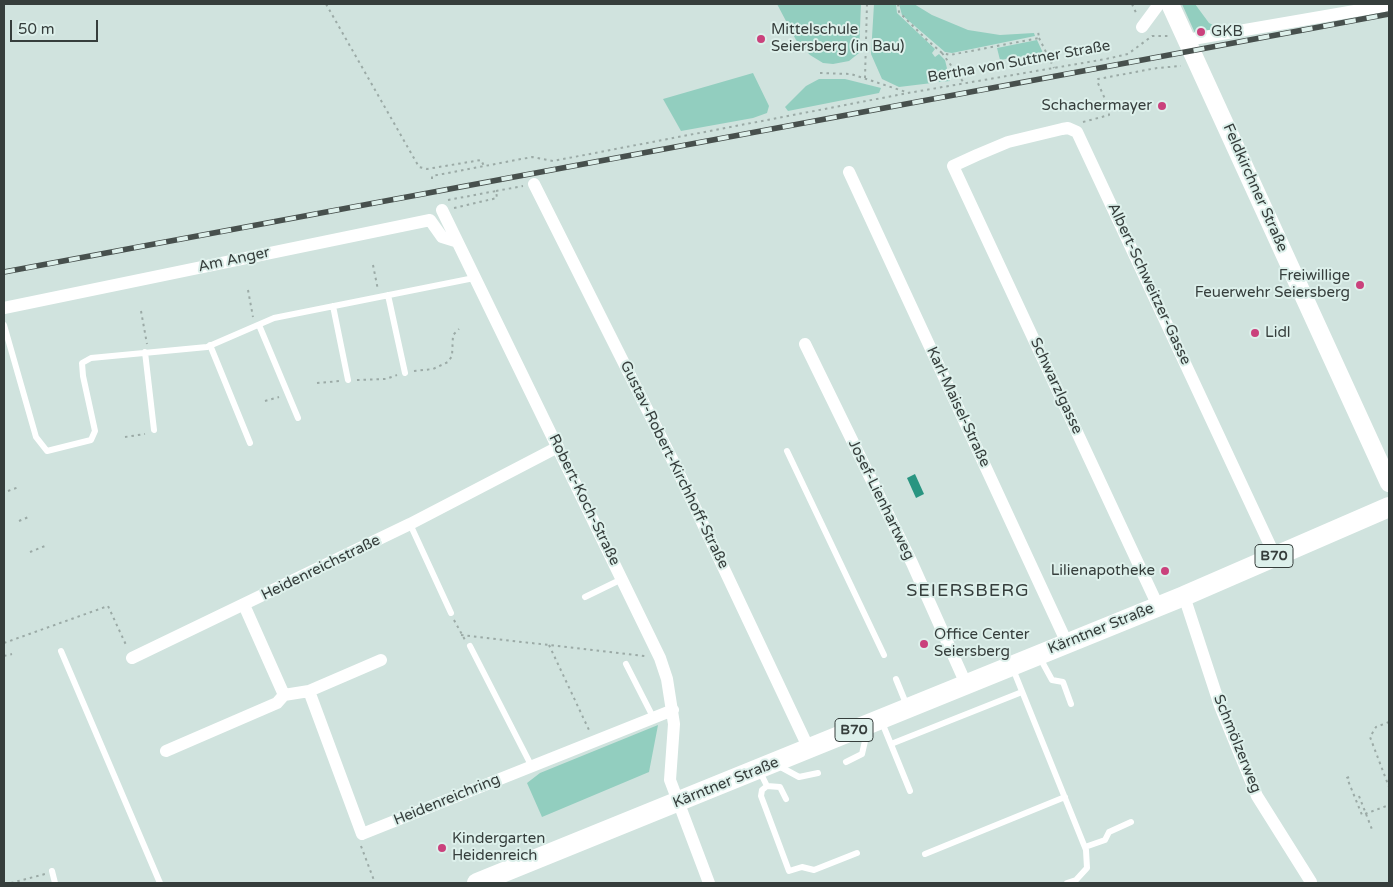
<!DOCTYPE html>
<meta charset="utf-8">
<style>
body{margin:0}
#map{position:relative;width:1393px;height:887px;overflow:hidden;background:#d0e3de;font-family:"Varela Round",sans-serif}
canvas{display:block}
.frame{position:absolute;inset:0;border:5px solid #363e3c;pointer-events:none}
.scale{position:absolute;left:10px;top:20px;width:88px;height:22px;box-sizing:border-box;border:2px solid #363e3c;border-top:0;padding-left:6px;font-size:15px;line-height:18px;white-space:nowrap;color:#363e3c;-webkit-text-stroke:4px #ddf0eb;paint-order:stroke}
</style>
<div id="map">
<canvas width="1393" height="887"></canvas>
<div class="frame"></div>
<div class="scale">50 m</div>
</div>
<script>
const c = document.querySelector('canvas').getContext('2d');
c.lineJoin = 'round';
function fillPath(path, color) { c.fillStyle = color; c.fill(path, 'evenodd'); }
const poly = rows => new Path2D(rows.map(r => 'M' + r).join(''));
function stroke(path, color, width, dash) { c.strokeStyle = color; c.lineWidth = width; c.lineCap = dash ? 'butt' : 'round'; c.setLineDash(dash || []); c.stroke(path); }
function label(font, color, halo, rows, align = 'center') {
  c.font = font + ' "Varela Round",sans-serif'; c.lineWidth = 4; c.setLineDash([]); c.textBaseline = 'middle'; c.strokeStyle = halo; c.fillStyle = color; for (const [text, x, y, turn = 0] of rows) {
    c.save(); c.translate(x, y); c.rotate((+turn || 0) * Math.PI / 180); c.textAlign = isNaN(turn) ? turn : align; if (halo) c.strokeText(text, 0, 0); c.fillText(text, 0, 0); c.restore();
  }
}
fillPath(poly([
 [777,4,861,4,859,53,849,61,833,64,823,63,810,55,796,40],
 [874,4,896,4,897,13,935,49,932,53,935,57,939,54,945,60,950,81,939,82,938,77,933,78,932,83,899,87,882,79,871,54],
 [899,4,914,4,932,15,968,30,1000,35,1034,33,1035,36,952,53,945,52,902,15],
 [1182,4,1195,4,1209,23,1217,27,1210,33,1195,33],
 [1037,40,1043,53,1000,60,997,48],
 [753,73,769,106,767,113,753,118,681,131,663,99],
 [819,79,845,79,881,88,879,93,788,111,785,107,806,86],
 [658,725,649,772,542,817,527,783,540,773]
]), '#92cebf');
fillPath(poly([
 [915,474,924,494,916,498,907,478]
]), '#299581');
stroke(poly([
 [326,4,419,167,427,169,481,160,484,166],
 [898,4,899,12,926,39,942,53,950,55,1039,38,1038,31],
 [1132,4,1137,15],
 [1039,38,1054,68],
 [942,53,964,83],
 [820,73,851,74,906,92],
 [865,78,867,4],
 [1083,122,1109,115,1109,108,1097,81,1098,79,1157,68,1181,66],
 [432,179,432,176,532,157,553,161,908,93,1106,59,1128,54,1152,36,1168,36],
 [496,191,523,186],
 [448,200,496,191,497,198,454,208],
 [373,265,378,290],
 [248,290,253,317],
 [141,311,147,344],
 [414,371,433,369,448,362,452,356,453,335,459,329],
 [357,380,386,379,397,375],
 [317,383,340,381],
 [265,401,279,397],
 [125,437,145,434],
 [8,491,19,487],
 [19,521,31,516],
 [30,552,45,546],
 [454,620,465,640],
 [461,635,645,656],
 [4,643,108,606,127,647],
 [549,645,589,730],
 [4,656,12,654],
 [1389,722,1376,727,1370,737,1389,787],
 [1349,777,1347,778,1362,815,1389,805],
 [1359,796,1373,832],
 [361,846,375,883],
 [11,883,45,874]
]), '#9baaa6', 2, [2.5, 4]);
stroke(poly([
 [388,295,405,373],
 [333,306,348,380],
 [4,325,36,437,47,451,91,440,95,431,83,376,82,363,91,358,207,347,274,318,474,278],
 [259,325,298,418],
 [210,345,250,443],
 [145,352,154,430],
 [787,451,884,655],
 [410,524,451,613],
 [585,597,622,579],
 [470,646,532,767],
 [61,651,160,883],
 [1040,658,1052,680,1063,682,1071,704],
 [626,664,653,717],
 [1013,669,1086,850,1087,868,1076,880,1067,883],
 [896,679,907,706],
 [881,720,910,791],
 [891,744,1022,692],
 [846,762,862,754,868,728],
 [777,765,799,777,818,773],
 [759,770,767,786,762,790,761,796,789,871,802,867,814,870,857,853],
 [767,786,780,787,786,799],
 [1085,847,1105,840,1109,832,1131,822],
 [925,854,1065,797],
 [52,871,55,883]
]), '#fff', 6);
stroke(poly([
 [1142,27,1159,4],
 [1187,40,1389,5],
 [849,172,1067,643],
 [534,184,675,465,809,749],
 [442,210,660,658,667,679,674,724,670,780,709,883],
 [4,308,430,220,442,237,455,241],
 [805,344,912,563,966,684],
 [1184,596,1220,706,1257,796,1311,882],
 [244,605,284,695],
 [1158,606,953,166,977,155,1008,142,1062,129,1068,128,1077,132,1275,556],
 [132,658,410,524,558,447],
 [309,691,362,834,673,710],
 [166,751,277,703,284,695,309,691,381,660]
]), '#fff', 12);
stroke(poly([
 [1170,4,1389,483]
]), '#fff', 18);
stroke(poly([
 [477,883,1184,596,1389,507]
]), '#fff', 20);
const rail = poly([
 [4,272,1389,14]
]);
stroke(rail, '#47504d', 5.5);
stroke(rail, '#ddf0eb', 4, [11]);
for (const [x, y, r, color] of [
 [1201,32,5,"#ca417c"],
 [761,39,5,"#ca417c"],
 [1162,106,5,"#ca417c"],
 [1360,285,5,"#ca417c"],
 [1255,333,5,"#ca417c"],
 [1165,571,5,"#ca417c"],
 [924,644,5,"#ca417c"],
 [442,848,5,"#ca417c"]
]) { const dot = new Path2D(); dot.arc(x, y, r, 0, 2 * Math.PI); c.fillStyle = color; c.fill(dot); stroke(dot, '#ddf0eb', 2); }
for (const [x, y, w] of [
 [1274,556,38],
 [854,730,38]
]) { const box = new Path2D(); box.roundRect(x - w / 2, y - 11.5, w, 23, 4); c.fillStyle = '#ddf0eb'; c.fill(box); stroke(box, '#363e3c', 1); }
label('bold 14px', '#363e3c', null, [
 ["B70",1274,556],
 ["B70",854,730]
]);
label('15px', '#363e3c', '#ddf0eb', [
 ["Mittelschule",771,30],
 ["Seiersberg (in Bau)",771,47],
 ["GKB",1211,32],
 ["Schachermayer",1152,106,"right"],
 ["Freiwillige",1350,276,"right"],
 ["Feuerwehr Seiersberg",1350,293,"right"],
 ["Lidl",1265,333],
 ["Lilienapotheke",1155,571,"right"],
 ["Office Center",934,635],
 ["Seiersberg",934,652],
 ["Kindergarten",452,839],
 ["Heidenreich",452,856]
], 'left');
label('15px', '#363e3c', '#ddf0eb', [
 ["Bertha von Suttner Straße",1019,62,-10],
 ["Feldkirchner Straße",1255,188,66],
 ["Am Anger",234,260,-12],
 ["Albert-Schweitzer-Gasse",1149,284,65],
 ["Schwarzlgasse",1056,386,65],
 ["Karl-Maisel-Straße",958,407,65],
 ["Gustav-Robert-Kirchhoff-Straße",674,465,64],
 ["Robert-Koch-Straße",584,500,64],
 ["Josef-Lienhartweg",881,500,64],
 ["Heidenreichstraße",321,568,-26],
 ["Kärntner Straße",1101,629,-22],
 ["Schmölzerweg",1237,744,68],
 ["Kärntner Straße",726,783,-22],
 ["Heidenreichring",447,800,-22]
]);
c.letterSpacing = '1px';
label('18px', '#363e3c', '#ddf0eb', [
 ["SEIERSBERG",968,591]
]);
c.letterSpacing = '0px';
</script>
